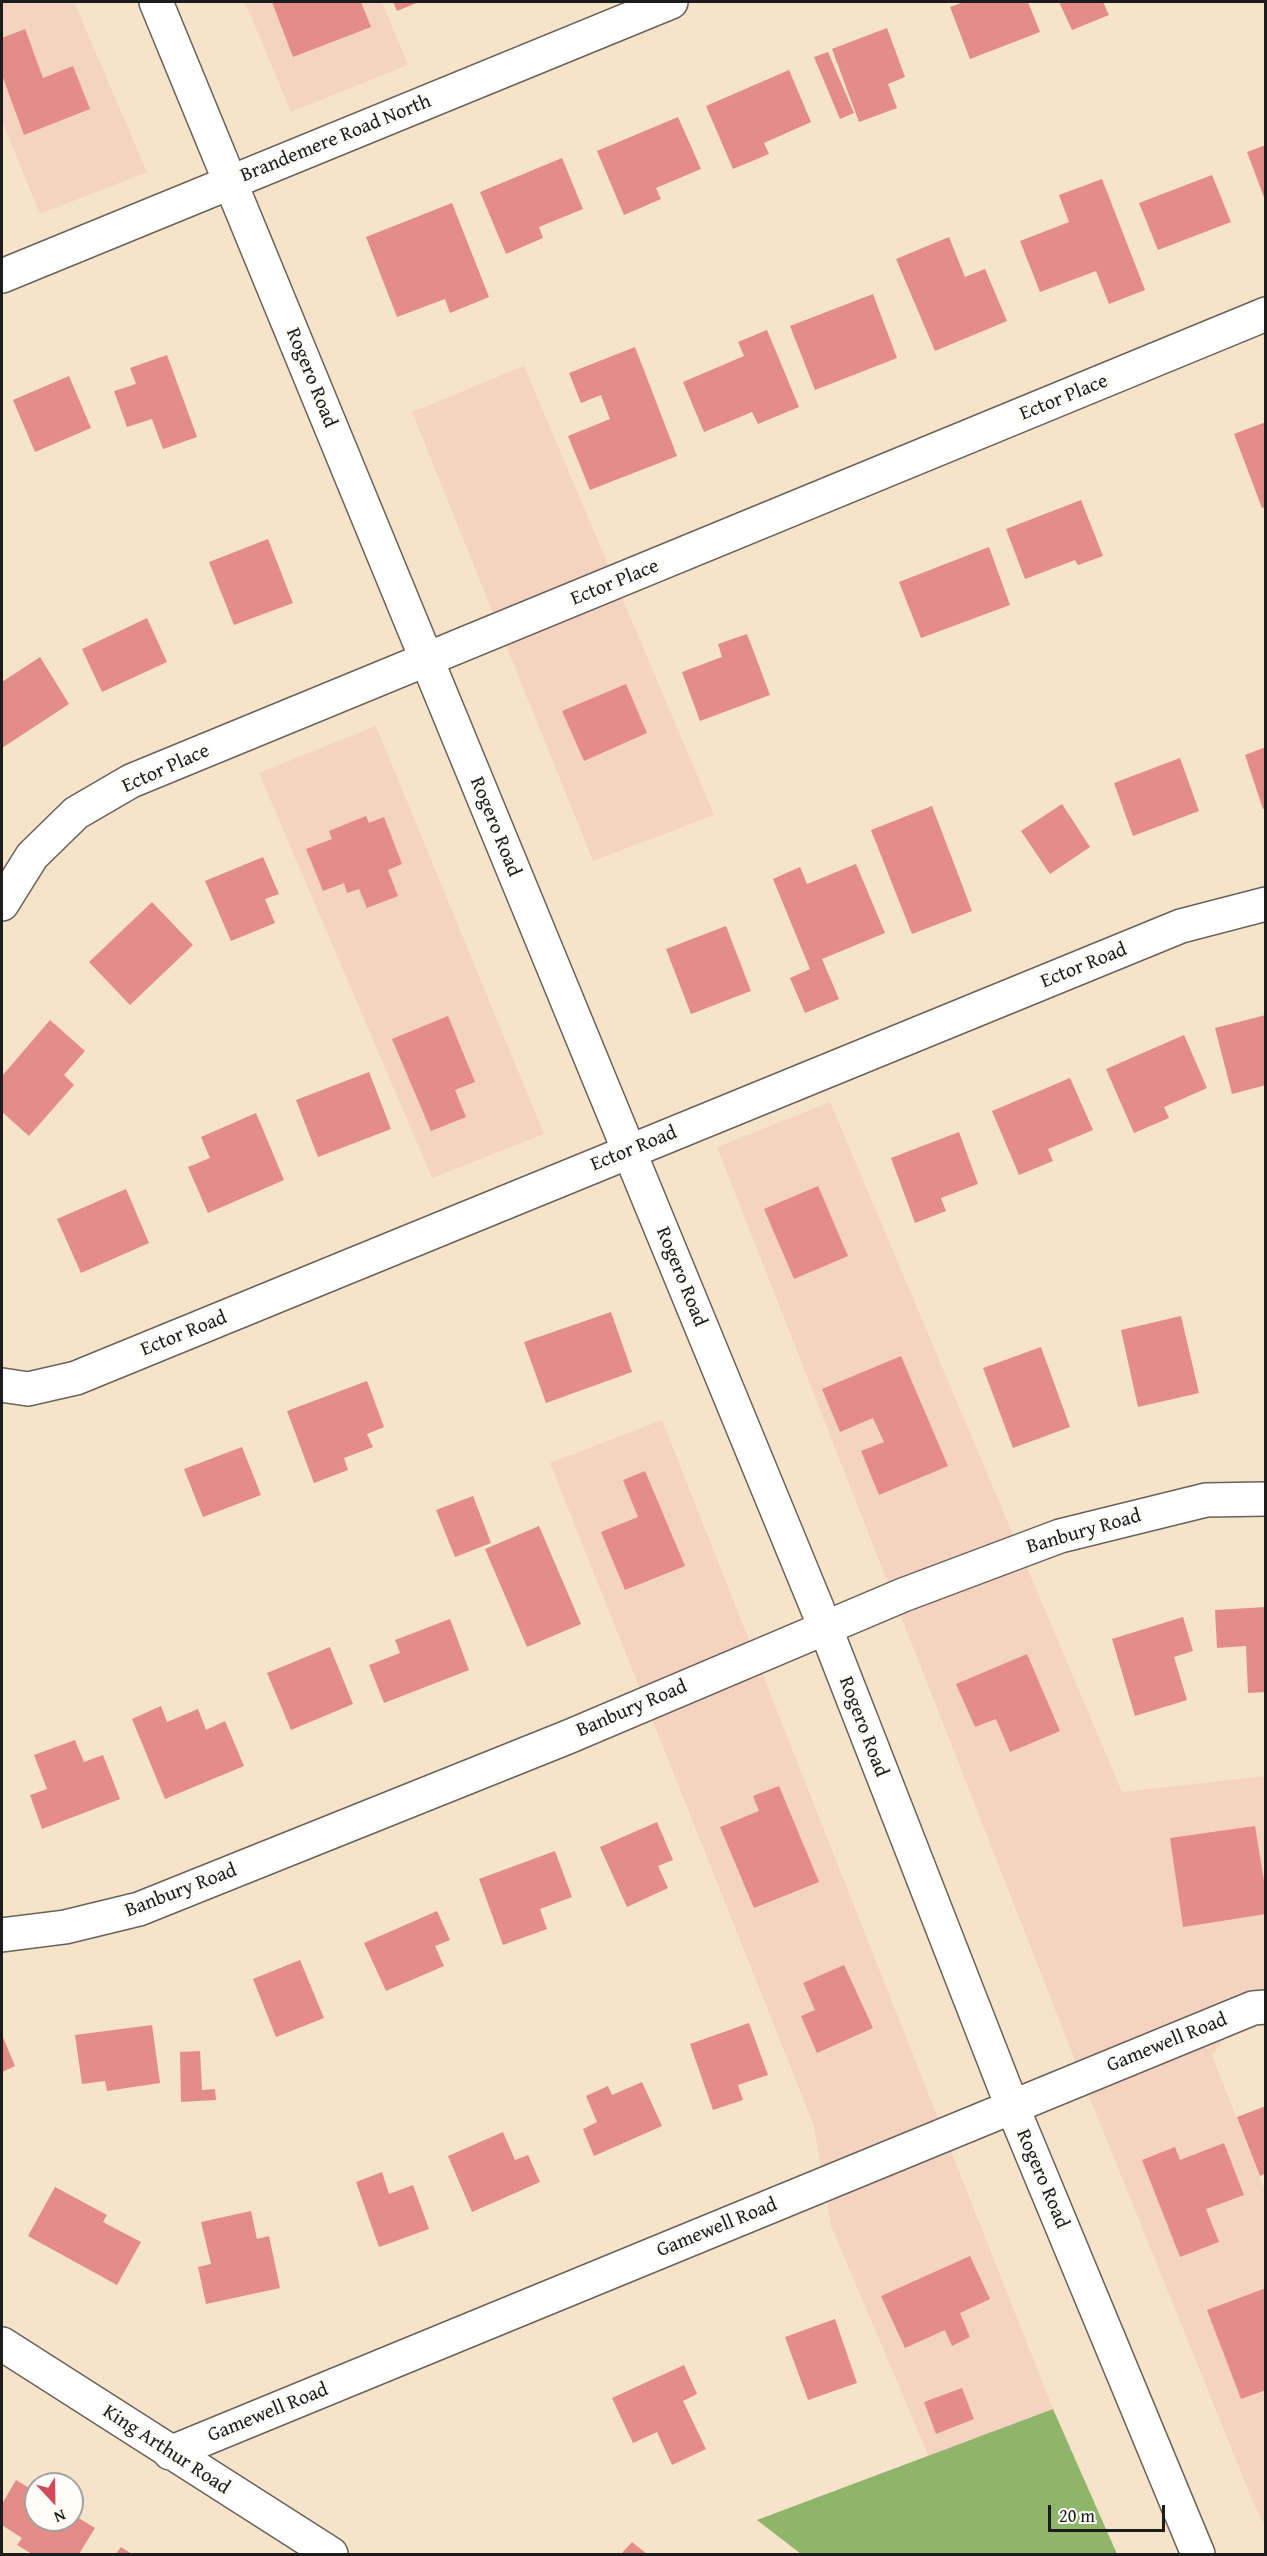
<!DOCTYPE html>
<style>
body{margin:0}
#map{position:relative;width:1267px;height:2556px;overflow:hidden;background:#f5e3ca;font-family:"Gentium Book Plus",serif}
canvas{display:block}
.frame{position:absolute;inset:0;border:3px solid #1c1c1c;pointer-events:none}
.north{position:absolute;left:24px;top:2472px;width:60px;height:60px;box-sizing:border-box;background:#fdfcf7;border:2px solid #a3a29f;border-radius:50%;rotate:158deg;font-size:16px;font-weight:700;line-height:24px;text-align:center;color:#1c1c1c}
.north::after{content:'';display:block;margin:auto;width:21px;height:27px;background:#d1495b;clip-path:polygon(50% 0,100% 100%,50% 72%,0 100%)}
.scale{position:absolute;left:1048px;top:2505px;width:117px;height:27px;box-sizing:border-box;border:3px solid #1c1c1c;border-top:0;padding-left:8px;font-size:18px;line-height:21px;white-space:nowrap;color:#1c1c1c;-webkit-text-stroke:4px #fdfcf7;paint-order:stroke}
</style>
<div id="map">
<canvas width="1267" height="2556"></canvas>
<div class="frame"></div>
<div class="north">N</div>
<div class="scale">20 m</div>
</div>
<script>
const c = document.querySelector('canvas').getContext('2d');
c.lineJoin = 'round';
function fillPath(path, color) { c.fillStyle = color; c.fill(path, 'evenodd'); }
const poly = rows => new Path2D(rows.map(r => 'M' + r).join(''));
function stroke(path, color, width, dash) { c.strokeStyle = color; c.lineWidth = width; c.lineCap = dash ? 'butt' : 'round'; c.setLineDash(dash || []); c.stroke(path); }
function label(font, color, halo, rows, align = 'center') {
  c.font = font + ' "Gentium Book Plus",serif'; c.lineWidth = 6; c.setLineDash([]); c.textBaseline = 'middle'; c.strokeStyle = halo; c.fillStyle = color; for (const [text, x, y, turn = 0] of rows) {
    c.save(); c.translate(x, y); c.rotate((+turn || 0) * Math.PI / 180); c.textAlign = isNaN(turn) ? turn : align; if (halo) c.strokeText(text, 0, 0); c.fillText(text, 0, 0); c.restore();
  }
}
fillPath(poly([
 [2,2,74,2,147,172,40,214,2,121],
 [245,2,382,2,408,65,291,112],
 [524,366,714,815,593,861,412,412],
 [376,726,544,1134,432,1178,259,773],
 [830,1102,1122,1792,1265,1776,1265,1988,1212,2055,1265,2190,1265,2526,1253,2502,1091,2101,717,1147],
 [662,1420,1053,2409,929,2457,831,2226,814,2126,550,1463]
]), '#f5d3c1');
fillPath(poly([
 [1053,2409,1117,2554,801,2554,757,2520]
]), '#8fb56a');
fillPath(poly([
 [272,2,361,2,371,27,293,57],
 [393,2,419,2,397,11],
 [964,2,1028,2,1040,32,970,59,950,7],
 [1059,2,1103,2,1109,15,1072,30],
 [887,28,905,77,888,84,897,108,859,122,832,49],
 [25,29,43,78,73,66,90,109,24,135,2,75,2,38],
 [828,52,854,113,840,119,814,57],
 [789,70,811,122,764,143,769,154,733,169,706,106],
 [678,117,701,169,656,188,661,199,624,215,597,151],
 [1266,145,1266,200,1265,200,1247,152],
 [562,158,583,209,539,227,543,238,506,254,480,192],
 [1212,175,1231,222,1158,250,1139,203],
 [1102,179,1145,290,1109,304,1096,271,1040,292,1020,241,1069,222,1059,195],
 [452,203,489,297,450,313,445,299,397,317,366,237],
 [949,237,965,277,985,269,1007,321,935,351,896,259],
 [873,294,897,358,815,390,790,326],
 [767,330,799,407,758,424,752,412,704,432,683,382,744,356,738,342],
 [635,347,677,456,590,490,568,436,610,419,601,395,581,403,569,373],
 [167,355,197,437,163,449,152,419,127,427,114,391,136,384,130,368],
 [69,376,91,428,35,452,13,400],
 [1266,422,1266,507,1262,508,1234,434],
 [1081,500,1103,556,1078,565,1075,560,1025,579,1006,529],
 [268,539,293,603,234,625,209,562],
 [989,547,1010,605,921,638,899,582],
 [147,618,167,662,102,692,82,649],
 [747,634,770,695,700,721,682,672,722,657,718,644],
 [40,657,69,704,2,748,2,682],
 [626,684,647,733,584,761,562,711],
 [1266,747,1266,808,1263,809,1245,755],
 [1180,758,1199,811,1133,836,1114,783],
 [1062,804,1090,847,1050,874,1021,831],
 [932,806,972,911,912,934,871,830],
 [366,816,369,823,384,817,402,864,388,870,398,896,367,908,359,889,347,893,344,883,323,891,306,849,332,839,329,831],
 [263,857,279,894,265,899,275,923,231,941,205,881],
 [856,864,885,933,822,959,839,999,805,1013,790,978,810,969,773,879,800,867,807,884],
 [152,902,193,945,130,1005,89,962],
 [726,926,751,991,691,1014,666,949],
 [1266,1015,1266,1085,1232,1094,1215,1028],
 [448,1016,475,1082,455,1090,466,1117,431,1131,392,1039],
 [50,1020,85,1051,64,1075,74,1085,29,1136,2,1112,2,1076],
 [1184,1035,1207,1088,1164,1107,1169,1118,1134,1133,1106,1069],
 [369,1072,391,1129,318,1157,296,1100],
 [1070,1078,1093,1130,1048,1149,1053,1161,1019,1175,992,1111],
 [256,1113,284,1180,208,1213,188,1167,210,1158,201,1137],
 [959,1132,978,1184,941,1198,946,1211,915,1223,891,1158],
 [818,1186,848,1256,794,1279,764,1209],
 [126,1189,149,1243,81,1273,57,1219],
 [611,1312,632,1372,546,1403,524,1342],
 [1181,1316,1199,1393,1138,1407,1121,1330],
 [1041,1347,1070,1427,1013,1448,983,1368],
 [901,1356,948,1466,879,1495,861,1451,884,1442,873,1418,840,1432,822,1389],
 [367,1381,384,1427,367,1434,373,1447,344,1458,348,1470,314,1483,287,1411],
 [242,1447,261,1495,203,1517,184,1469],
 [645,1471,685,1566,625,1590,601,1532,638,1517,623,1480],
 [473,1496,491,1543,455,1557,436,1510],
 [539,1526,581,1624,527,1647,485,1549],
 [1266,1607,1266,1692,1248,1693,1246,1646,1217,1648,1215,1610],
 [1183,1617,1193,1651,1174,1657,1187,1700,1135,1716,1112,1639],
 [450,1619,469,1670,384,1703,369,1665,400,1653,395,1640],
 [330,1647,353,1704,291,1730,267,1673],
 [1027,1654,1060,1731,1010,1752,996,1719,975,1727,956,1684],
 [161,1706,167,1722,198,1709,206,1730,225,1721,244,1766,165,1799,132,1719],
 [75,1740,84,1762,103,1755,120,1799,42,1829,30,1795,47,1789,34,1755],
 [779,1786,819,1882,754,1908,720,1827,759,1811,753,1796],
 [657,1822,673,1860,658,1866,668,1888,627,1907,600,1847],
 [1255,1826,1266,1893,1266,1914,1183,1927,1170,1838],
 [555,1851,572,1897,540,1909,547,1929,503,1945,479,1879],
 [437,1911,450,1940,435,1946,444,1966,386,1991,364,1943],
 [300,1960,324,2018,276,2037,253,1979],
 [844,1965,873,2028,817,2053,801,2016,815,2010,803,1983],
 [749,2023,768,2075,738,2085,743,2100,713,2110,690,2044],
 [152,2025,160,2083,107,2091,105,2081,82,2084,75,2035],
 [2,2035,15,2066,2,2072],
 [200,2051,202,2090,215,2089,216,2100,181,2102,180,2052],
 [642,2082,662,2126,594,2156,583,2129,597,2122,586,2096,608,2086,612,2095],
 [1266,2106,1266,2173,1260,2176,1237,2117],
 [503,2132,515,2160,528,2155,540,2182,472,2212,448,2156],
 [1224,2143,1244,2195,1206,2209,1219,2242,1180,2257,1142,2160,1175,2147,1180,2160],
 [382,2172,389,2194,413,2185,429,2229,379,2247,356,2182],
 [55,2187,107,2215,103,2222,141,2242,117,2285,28,2236],
 [251,2211,257,2239,269,2236,280,2288,206,2304,198,2267,211,2264,201,2222],
 [970,2256,990,2299,960,2313,970,2337,952,2346,945,2330,905,2348,881,2296],
 [1266,2288,1266,2390,1241,2399,1207,2310],
 [835,2319,857,2383,808,2400,785,2337],
 [684,2365,697,2394,683,2401,706,2449,672,2465,657,2432,633,2443,612,2398],
 [962,2388,974,2419,936,2434,924,2402],
 [16,2480,36,2492,36,2520,72,2520,72,2514,95,2528,79,2554,32,2554,17,2545,22,2538,2,2525,2,2504],
 [632,2542,647,2554,621,2554],
 [121,2547,132,2554,116,2554]
]), '#e48c87');
const minor = poly([
 [2,276,671,2],
 [2,904,32,856,76,813,131,781,1266,314],
 [2,1385,28,1389,76,1378,1181,926,1266,904],
 [2,1935,65,1927,139,1909,568,1737,903,1595,1060,1536,1206,1500,1266,1499],
 [2,2344,331,2554],
 [170,2453,1253,2008,1266,2007]
]);
const major = poly([
 [156,2,825,1627,1012,2106,1198,2554]
]);
stroke(minor, '#686259', 36);
stroke(major, '#686259', 36);
stroke(minor, '#fff', 33);
stroke(major, '#fff', 33);
label('20px', '#1c1c1c', '#fdfcf7', [
 ["Brandemere Road North",336,139,-22],
 ["Rogero Road",311,378,68],
 ["Ector Place",1064,398,-22],
 ["Ector Place",615,583,-22],
 ["Ector Place",166,769,-24],
 ["Rogero Road",495,827,68],
 ["Ector Road",1084,966,-22],
 ["Ector Road",634,1149,-22],
 ["Rogero Road",681,1277,68],
 ["Ector Road",184,1334,-22],
 ["Banbury Road",1084,1532,-16],
 ["Banbury Road",632,1709,-23],
 ["Rogero Road",863,1727,69],
 ["Banbury Road",181,1891,-21],
 ["Gamewell Road",1167,2043,-22],
 ["Rogero Road",1042,2179,67],
 ["Gamewell Road",717,2228,-22],
 ["Gamewell Road",268,2413,-22],
 ["King Arthur Road",166,2450,33]
]);
</script>
